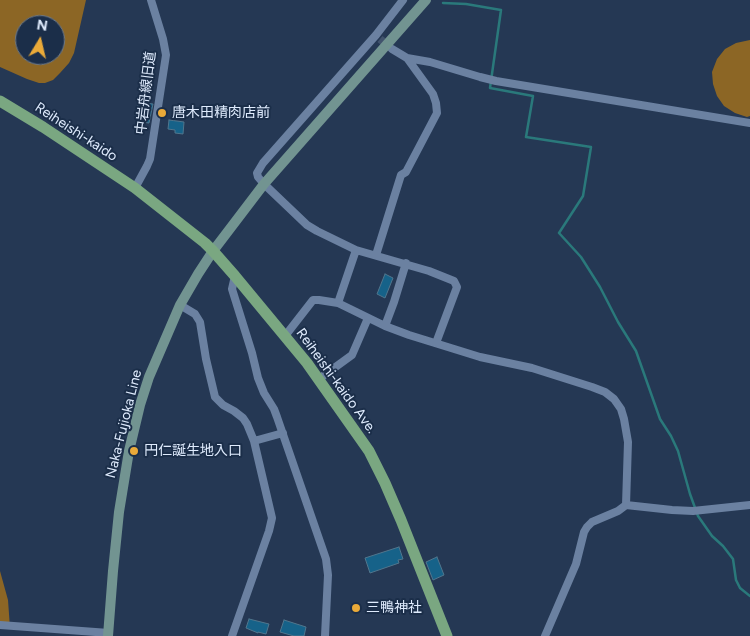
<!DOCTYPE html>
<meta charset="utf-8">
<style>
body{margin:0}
#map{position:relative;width:750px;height:636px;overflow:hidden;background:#253854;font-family:Figtree,sans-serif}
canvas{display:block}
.north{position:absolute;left:15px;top:15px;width:50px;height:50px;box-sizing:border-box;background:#1b2e49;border:1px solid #697a91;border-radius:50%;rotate:9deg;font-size:14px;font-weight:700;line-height:20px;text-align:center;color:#dfebfd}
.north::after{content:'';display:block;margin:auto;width:18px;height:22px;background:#eaaa39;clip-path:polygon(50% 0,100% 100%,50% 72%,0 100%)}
</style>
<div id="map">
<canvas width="750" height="636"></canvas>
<div class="north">N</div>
</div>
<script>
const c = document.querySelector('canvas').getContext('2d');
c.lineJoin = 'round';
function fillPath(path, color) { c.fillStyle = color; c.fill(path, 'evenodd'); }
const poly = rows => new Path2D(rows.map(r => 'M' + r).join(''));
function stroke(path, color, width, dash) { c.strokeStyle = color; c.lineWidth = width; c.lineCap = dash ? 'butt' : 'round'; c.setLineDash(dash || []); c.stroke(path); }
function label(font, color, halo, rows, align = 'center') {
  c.font = font + ' Figtree,"Noto Sans JP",sans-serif'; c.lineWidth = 4; c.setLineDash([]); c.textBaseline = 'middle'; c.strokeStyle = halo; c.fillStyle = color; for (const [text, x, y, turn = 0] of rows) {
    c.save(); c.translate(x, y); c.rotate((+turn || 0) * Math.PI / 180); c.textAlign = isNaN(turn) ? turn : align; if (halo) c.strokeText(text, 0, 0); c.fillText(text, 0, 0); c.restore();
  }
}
fillPath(poly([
 [0,0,86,0,74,53,69,63,60,73,53,80,45,83,39,83,27,79,0,67],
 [25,25,55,25,55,55,25,55],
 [750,40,750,116,747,117,735,113,724,106,717,96,713,84,712,72,717,59,725,49,736,43],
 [0,571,8,600,10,628,0,626]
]), '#8c6625');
stroke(poly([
 [443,3,466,4,501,10,490,88,533,96,526,137,591,147,583,196,559,233,581,257,600,287,618,322,636,351,660,419,671,436,678,451,690,494,698,516,712,536,723,546,733,559,736,580,740,588,750,596]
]), '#2a797b', 2.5);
const building = poly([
 [145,103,153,104,149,123,142,122,143,119,135,118,137,106,144,107,145,103],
 [169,120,184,122,183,134,175,133,175,130,168,129,169,120],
 [385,274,393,278,385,298,377,294,385,274],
 [399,547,403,559,398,560,399,563,370,573,365,558,399,547],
 [437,557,444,575,433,580,426,562,437,557],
 [249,619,269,624,266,634,258,632,258,633,246,628,249,619],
 [284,620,306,627,304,636,294,636,280,632,284,620]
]);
fillPath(building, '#166289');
stroke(building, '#51768d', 1);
stroke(poly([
 [380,39,391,48]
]), '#41536d', 8, [8, 4]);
stroke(poly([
 [403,0,376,35,263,163,257,173,258,177,264,184,307,225,317,231,356,250,429,271,454,281,457,287,436,343],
 [392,49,407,58,430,62,480,77,496,81,750,123],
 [135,188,147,166,150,159,166,55,163,39,151,0],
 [376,255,401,175,406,172,437,113,436,103,433,94,407,58],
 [235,276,232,289,252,353,258,378,264,393,274,409,277,417,326,559,328,575,325,636],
 [338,303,356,250],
 [180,305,195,314,200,322,206,359,215,397,223,405,234,411,243,418,247,424,254,441,272,518,269,531,232,636],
 [385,326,394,302,406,263],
 [285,336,313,300,319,300,338,303,385,326,409,335,480,357,532,368,592,387,605,392,614,399,621,409,624,419,628,442,626,505,618,511,592,522,587,527,584,532,576,564,545,636],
 [319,379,352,355,368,318],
 [254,441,283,433],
 [626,505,672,510,693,511,750,505],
 [0,625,109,633]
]), '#6b81a1', 8);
stroke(poly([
 [108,636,113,571,119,512,129,451,140,405,149,377,180,305,198,274,213,251,264,184,426,0]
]), '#729491', 10);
stroke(poly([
 [0,101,43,127,135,188,205,243,213,251,235,276,307,363,369,451,385,483,401,520,447,636]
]), '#7aa781', 11);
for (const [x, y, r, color] of [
 [162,113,5,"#eaaa39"],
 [134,451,5,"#eaaa39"],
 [356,608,5,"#eaaa39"]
]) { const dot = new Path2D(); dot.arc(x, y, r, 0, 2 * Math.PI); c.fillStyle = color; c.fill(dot); stroke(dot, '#1b2e49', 2); }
label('14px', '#dfebfd', '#1b2e49', [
 ["中岩舟線旧道",146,93,-83],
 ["Reiheishi-kaido",76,132,33],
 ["Reiheishi-kaido Ave.",336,381,54],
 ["Naka-Fujioka Line",124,424,-76]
]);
label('14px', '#dfebfd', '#1b2e49', [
 ["唐木田精肉店前",172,113],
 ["円仁誕生地入口",144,451],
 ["三鴨神社",366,608]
], 'left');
</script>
